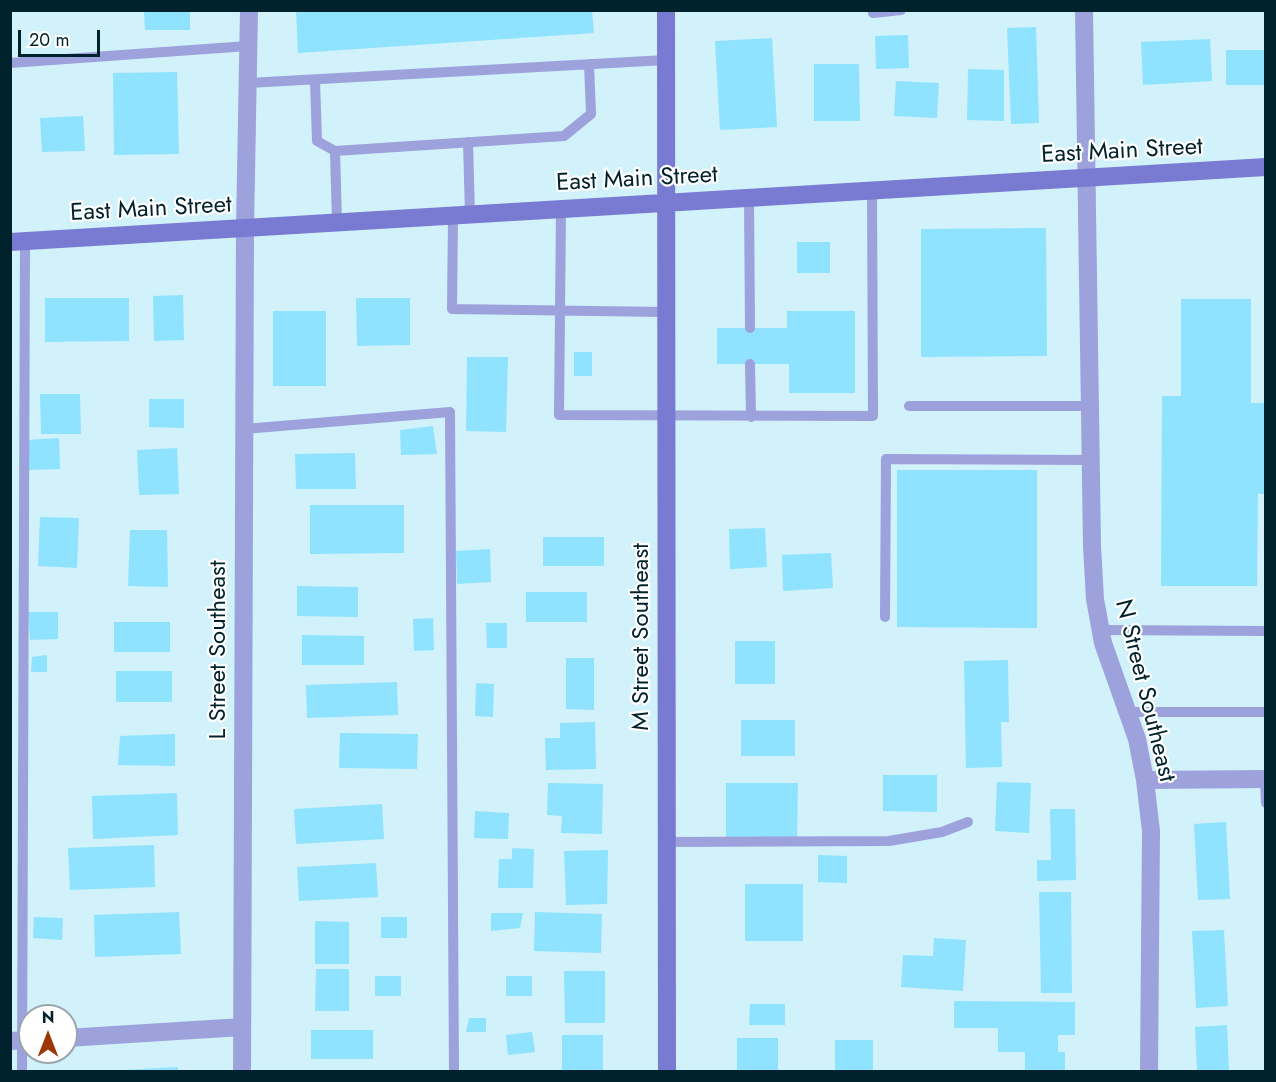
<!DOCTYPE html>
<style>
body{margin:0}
#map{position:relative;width:1276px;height:1082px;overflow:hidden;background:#d1f1fb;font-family:Jost,sans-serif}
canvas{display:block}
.frame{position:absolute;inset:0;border:12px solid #00222c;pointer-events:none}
.north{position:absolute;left:18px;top:1004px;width:60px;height:60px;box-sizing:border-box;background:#fff;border:2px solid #99a7ab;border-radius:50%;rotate:0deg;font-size:16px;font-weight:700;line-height:24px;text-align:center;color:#00222c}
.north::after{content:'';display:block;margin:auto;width:21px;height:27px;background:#9c3705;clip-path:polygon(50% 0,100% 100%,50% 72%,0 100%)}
.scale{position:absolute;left:18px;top:30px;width:82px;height:27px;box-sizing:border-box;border:3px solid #00222c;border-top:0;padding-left:8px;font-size:18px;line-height:21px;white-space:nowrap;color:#00222c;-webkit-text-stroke:4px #fff;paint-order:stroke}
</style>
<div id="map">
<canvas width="1276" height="1082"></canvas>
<div class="frame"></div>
<div class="north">N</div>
<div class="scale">20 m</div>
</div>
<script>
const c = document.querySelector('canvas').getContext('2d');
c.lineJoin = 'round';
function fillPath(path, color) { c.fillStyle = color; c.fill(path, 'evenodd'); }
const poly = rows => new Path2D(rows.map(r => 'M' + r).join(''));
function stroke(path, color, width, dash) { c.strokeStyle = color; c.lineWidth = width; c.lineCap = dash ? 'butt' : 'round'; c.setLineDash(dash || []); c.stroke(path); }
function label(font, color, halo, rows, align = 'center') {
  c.font = font + ' Jost,sans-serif'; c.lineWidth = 4.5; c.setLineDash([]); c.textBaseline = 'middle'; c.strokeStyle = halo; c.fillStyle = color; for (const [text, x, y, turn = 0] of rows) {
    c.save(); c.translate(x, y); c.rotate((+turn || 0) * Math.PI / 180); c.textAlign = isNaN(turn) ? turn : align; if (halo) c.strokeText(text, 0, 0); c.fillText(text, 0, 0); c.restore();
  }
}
fillPath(poly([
 [144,10,190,10,190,30,145,30],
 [296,10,592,10,594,33,298,53],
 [1036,27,1039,123,1011,124,1007,28],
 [908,35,909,68,876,69,875,36],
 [772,38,777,127,720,130,715,41],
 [1210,39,1212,81,1143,85,1141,42],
 [1226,50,1266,50,1266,85,1226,85],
 [814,64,859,64,860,121,814,121],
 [968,69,1004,70,1004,121,967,120],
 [177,72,179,154,114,155,113,73],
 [896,81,939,83,937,118,894,116],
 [83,116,85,151,42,152,40,118],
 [1046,228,1047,356,921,357,921,229],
 [797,242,830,242,830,273,797,273],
 [183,295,184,340,154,341,153,296],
 [45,298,129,298,129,341,45,342],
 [356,298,410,298,410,345,357,346],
 [1181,299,1251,299,1251,403,1266,403,1266,494,1258,494,1257,586,1161,586,1162,396,1181,396],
 [273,311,326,311,326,386,273,386],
 [787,311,855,311,855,393,789,393,789,364,717,364,717,328,787,328],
 [574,352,592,352,592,376,574,376],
 [467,357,508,357,506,432,466,431],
 [40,394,80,394,81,434,41,434],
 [149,399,184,399,184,428,149,427],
 [433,426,437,454,401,455,400,430],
 [59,438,60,469,28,470,27,440],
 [177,448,179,494,139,495,137,450],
 [355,453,356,489,296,489,295,454],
 [897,470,1037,470,1037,628,897,627],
 [310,505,404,505,404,553,310,554],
 [40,517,79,518,77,568,38,566],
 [765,528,767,567,730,569,729,529],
 [130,530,167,530,168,587,128,586],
 [543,537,604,537,604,566,543,566],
 [490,549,491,582,457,584,456,551],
 [831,553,833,588,783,591,782,555],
 [297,586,358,587,358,617,297,616],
 [526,592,587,592,587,622,526,622],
 [28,612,58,612,58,639,30,640],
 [433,618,434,650,414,651,413,619],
 [114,622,170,622,170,652,114,652],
 [486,623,507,623,507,648,487,648],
 [302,635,364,636,364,665,302,665],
 [735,641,775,641,775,684,735,684],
 [47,655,47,672,31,672,32,657],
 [566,658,594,658,594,710,566,709],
 [1008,660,1009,722,1001,722,1002,767,966,768,964,661],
 [116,671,172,671,172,702,116,702],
 [397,682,398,715,307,718,306,685],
 [476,683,494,684,493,717,475,716],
 [741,720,795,720,795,756,741,756],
 [595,722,596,769,546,770,545,738,560,738,560,723],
 [340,733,418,734,417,769,339,768],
 [175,734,175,766,118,765,120,736],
 [883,775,937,775,937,812,883,811],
 [997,782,1031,783,1029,833,995,831],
 [548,783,603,784,602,834,561,833,562,816,547,815],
 [726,783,798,783,797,841,726,840],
 [177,793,178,835,93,839,92,796],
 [382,804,384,839,296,844,294,809],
 [1050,809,1075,809,1076,880,1037,881,1037,860,1051,860],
 [475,811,509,813,508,839,474,838],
 [1226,822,1230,899,1198,900,1194,824],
 [154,845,155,887,70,890,68,848],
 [512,848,534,849,533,888,498,888,499,859,512,859],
 [608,850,607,904,566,905,564,851],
 [818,855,847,856,847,883,818,882],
 [376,863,378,897,299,901,297,867],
 [745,884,803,884,803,941,745,941],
 [1039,892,1071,892,1072,993,1041,993],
 [179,912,181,954,95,957,94,915],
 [535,912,602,914,601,953,534,951],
 [491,913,523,913,520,928,491,931],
 [34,917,63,918,62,940,33,938],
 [381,917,407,917,407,938,381,938],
 [315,921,349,922,349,964,315,964],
 [1224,930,1228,1006,1196,1008,1192,931],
 [934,938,966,940,963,991,901,987,903,955,933,956],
 [316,969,349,969,349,1011,315,1011],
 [564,971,605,971,605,1023,565,1023],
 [375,976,401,976,401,996,375,996],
 [506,976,532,976,532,996,506,996],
 [954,1001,1075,1002,1075,1035,1058,1035,1058,1052,1065,1052,1065,1072,1025,1072,1025,1052,998,1052,998,1028,954,1028],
 [750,1004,785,1004,785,1025,749,1025],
 [469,1018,486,1018,486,1032,466,1032],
 [1227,1025,1229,1072,1197,1072,1195,1027],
 [311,1030,373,1030,373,1059,311,1059],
 [532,1032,535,1052,508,1055,506,1035],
 [562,1035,603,1035,603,1072,562,1072],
 [737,1038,778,1038,778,1072,737,1072],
 [835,1040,873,1040,873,1072,835,1072],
 [178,1067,178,1072,123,1072,123,1070]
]), '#8fe3fe');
stroke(poly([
 [873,10,873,13,901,10],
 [10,63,248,46],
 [315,80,317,141,335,151,564,136,591,114,589,64],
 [248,83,666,60],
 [468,142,470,215],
 [335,151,337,222],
 [749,197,750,328],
 [561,209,559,415,873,416,872,190],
 [453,216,452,309,665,312],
 [750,364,751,417],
 [909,406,1091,406],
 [244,429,450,412,454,1072],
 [885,617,886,459,1091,460],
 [1100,630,1266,631],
 [1127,712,1266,712],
 [1265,779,1266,803],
 [666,842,889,841,942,832,968,822],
 [22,1072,25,241]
]), '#9da1dc', 10);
stroke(poly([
 [1084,10,1092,546,1095,599,1103,643,1137,739,1145,780,1151,831,1149,1072],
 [1145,780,1266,779],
 [66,1038,242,1027],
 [10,1041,30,1040],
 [242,1072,245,228,249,10]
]), '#9da1dc', 18);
stroke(poly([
 [666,10,667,1072],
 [10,242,1266,167]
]), '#797bd2', 18);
label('24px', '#00222c', '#fff', [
 ["East Main Street",1122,152,-3],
 ["East Main Street",637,180,-3],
 ["East Main Street",151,210,-3],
 ["M Street Southeast",642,637,-90],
 ["L Street Southeast",219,650,-90],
 ["N Street Southeast",1144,691,76]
]);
</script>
